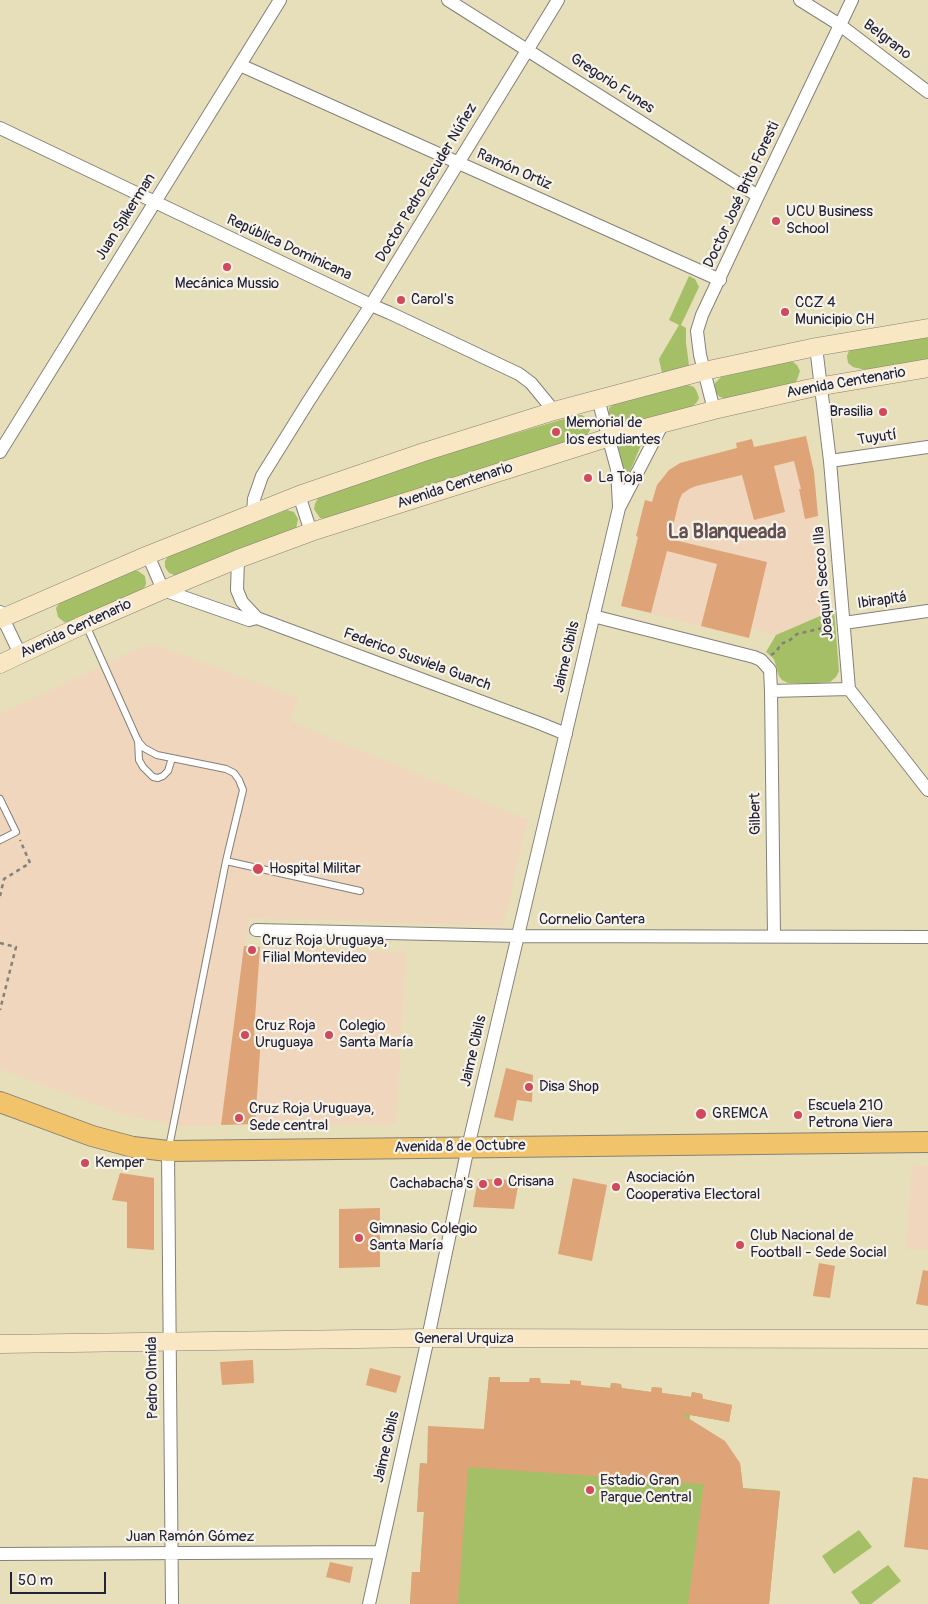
<!DOCTYPE html>
<meta charset="utf-8">
<style>
body{margin:0}
#map{position:relative;width:928px;height:1604px;overflow:hidden;background:#e6dfba;font-family:Pangolin,sans-serif}
canvas{display:block}
.scale{position:absolute;left:10px;top:1572px;width:96px;height:22px;box-sizing:border-box;border:2px solid #22223b;border-top:0;padding-left:6px;font-size:15px;line-height:18px;white-space:nowrap;color:#22223b;-webkit-text-stroke:4px #f7f3e8;paint-order:stroke}
</style>
<div id="map">
<canvas width="928" height="1604"></canvas>
<div class="scale">50 m</div>
</div>
<script>
const c = document.querySelector('canvas').getContext('2d');
c.lineJoin = 'round';
function fillPath(path, color) { c.fillStyle = color; c.fill(path, 'evenodd'); }
const poly = rows => new Path2D(rows.map(r => 'M' + r).join(''));
function stroke(path, color, width, dash) { c.strokeStyle = color; c.lineWidth = width; c.lineCap = dash ? 'butt' : 'round'; c.setLineDash(dash || []); c.stroke(path); }
function label(font, color, halo, rows, align = 'center') {
  c.font = font + ' Pangolin,sans-serif'; c.lineWidth = 4.5; c.setLineDash([]); c.textBaseline = 'middle'; c.strokeStyle = halo; c.fillStyle = color; for (const [text, x, y, turn = 0] of rows) {
    c.save(); c.translate(x, y); c.rotate((+turn || 0) * Math.PI / 180); c.textAlign = isNaN(turn) ? turn : align; if (halo) c.strokeText(text, 0, 0); c.fillText(text, 0, 0); c.restore();
  }
}
fillPath(poly([
 [806,436,814,472,818,516,824,606,820,615,776,635,751,628,749,638,621,606,638,537,636,536,645,500,652,502,657,485,669,470,680,463,691,460,737,448,736,443,752,439,755,447],
 [150,643,299,698,290,721,528,820,503,926,249,918,221,1125,181,1126,121,1114,0,1069,0,714],
 [260,947,406,952,396,1124,255,1124,261,1038,254,1033],
 [912,1165,928,1166,928,1250,906,1249]
]), '#efd6bc');
fillPath(poly([
 [689,276,695,279,699,287,681,325,686,328,686,343,689,365,687,367,662,373,659,359,679,325,669,320],
 [928,334,928,359,866,370,853,367,848,363,847,356,850,348],
 [787,362,793,362,797,365,800,371,797,380,795,383,727,399,720,397,715,392,715,383,721,377],
 [688,385,694,387,697,392,699,398,697,402,691,408,619,427,612,424,608,418,609,408,614,404],
 [577,415,582,415,588,419,591,424,590,430,587,435,328,519,320,518,314,509,315,504,318,498,323,496,426,460],
 [638,439,640,440,641,445,628,476,621,501,617,447],
 [287,510,294,512,298,519,296,529,177,576,169,573,165,567,165,561,169,555],
 [132,570,138,571,145,576,146,584,142,592,69,623,64,622,58,617,56,608,61,601],
 [834,610,839,671,836,677,830,682,819,683,788,683,782,680,779,676,774,659,766,652,776,635],
 [489,1377,500,1377,500,1382,529,1382,530,1378,540,1378,541,1383,610,1388,611,1383,621,1384,622,1388,651,1392,652,1387,662,1388,662,1393,691,1397,692,1392,702,1394,703,1399,732,1405,729,1422,690,1415,689,1426,740,1463,743,1488,780,1491,769,1604,410,1604,412,1572,420,1572,424,1512,417,1512,420,1463,468,1467,483,1441],
 [859,1530,872,1547,834,1574,822,1556],
 [888,1565,901,1581,871,1604,860,1604,851,1592]
]), '#a4bf65');
fillPath(poly([
 [806,436,814,472,818,516,805,519,799,489,801,489,794,461,774,466,785,512,754,520,742,475,696,486,689,489,682,494,679,501,670,539,767,562,749,638,701,626,717,564,667,551,651,613,621,606,638,537,636,536,645,500,652,502,657,485,669,470,680,463,691,460,737,448,736,443,752,439,754,447],
 [244,946,260,947,254,1033,261,1038,255,1124,221,1125],
 [506,1068,533,1075,532,1102,517,1100,513,1121,494,1117],
 [120,1173,154,1178,154,1250,127,1248,127,1202,112,1200],
 [573,1178,607,1185,592,1261,558,1254],
 [478,1179,519,1180,514,1209,473,1207],
 [380,1208,380,1267,339,1268,339,1209],
 [819,1263,835,1266,830,1298,813,1296],
 [923,1270,928,1271,928,1306,916,1304],
 [253,1360,254,1383,222,1385,220,1362],
 [370,1368,401,1376,396,1393,366,1385],
 [489,1377,500,1377,499,1382,529,1382,530,1378,540,1378,540,1383,570,1384,570,1380,581,1381,581,1385,611,1388,611,1383,621,1384,621,1388,651,1392,652,1387,662,1388,662,1393,691,1397,692,1392,702,1394,703,1399,732,1405,729,1422,680,1413,725,1441,740,1463,743,1489,780,1491,769,1604,688,1604,704,1484,468,1467,458,1604,410,1604,412,1572,420,1572,424,1512,417,1512,420,1463,427,1464,428,1426,484,1429],
 [913,1477,928,1479,928,1550,904,1547],
 [330,1562,353,1567,350,1583,326,1577]
]), '#dfa378');
const lane = poly([
 [86,625,138,741,144,748,157,755,226,769,234,773,239,780,243,790,226,861,169,1147],
 [138,740,139,760,143,767,153,777,158,778,163,776,168,771,172,758],
 [0,799,16,832,0,840],
 [226,861,360,891]
]);
const street = poly([
 [448,0,758,196],
 [800,0,840,25,928,92],
 [240,65,720,280],
 [0,128,371,305,390,313,519,374,531,383,554,411],
 [816,347,830,461,849,689,928,790],
 [598,399,617,469,619,506],
 [714,410,700,355,697,331,702,315,758,196,852,0],
 [0,452,280,0],
 [830,461,928,447],
 [299,495,311,532],
 [253,513,254,499,262,476,308,402,371,305,558,0],
 [148,555,163,590,249,620,257,618],
 [238,559,237,590,242,602,257,618,539,723,566,734],
 [0,612,20,654],
 [593,616,754,657,761,660,770,670,771,691,849,689],
 [844,623,928,611],
 [771,691,774,936],
 [256,930,518,936,928,937],
 [168,1151,172,1604],
 [0,1554,380,1552],
 [369,1604,428,1338,468,1147,619,508,663,423]
]);
const secondary = poly([
 [0,619,148,555,299,495,424,452,554,411,704,371,816,347,928,328],
 [0,664,85,624,163,590,238,559,311,532,607,438,714,410,811,388,928,368],
 [0,1344,428,1338,928,1339]
]);
const primary = poly([
 [0,1102,92,1136,133,1147,168,1151,928,1142]
]);
stroke(lane, '#84807a', 8);
stroke(street, '#84807a', 14);
stroke(secondary, '#84807a', 19);
stroke(primary, '#84807a', 22);
stroke(poly([
 [771,655,776,652,781,644,790,640,797,634,831,626],
 [0,896,4,879,30,863,20,840],
 [0,943,16,947,0,1010]
]), '#84807a', 2.5, [4, 4]);
stroke(lane, '#fff', 6);
stroke(street, '#fff', 12);
stroke(secondary, '#f9e7c3', 18);
stroke(primary, '#f1c36a', 20);
for (const [x, y, r, color] of [
 [776,221,5,"#d1495b"],
 [227,267,5,"#d1495b"],
 [401,300,5,"#d1495b"],
 [785,312,5,"#d1495b"],
 [883,412,5,"#d1495b"],
 [556,432,5,"#d1495b"],
 [588,478,5,"#d1495b"],
 [258,869,6,"#d1495b"],
 [252,950,5,"#d1495b"],
 [245,1035,5,"#d1495b"],
 [329,1035,5,"#d1495b"],
 [529,1087,5,"#d1495b"],
 [701,1114,6,"#d1495b"],
 [798,1115,5,"#d1495b"],
 [239,1118,5,"#d1495b"],
 [85,1163,5,"#d1495b"],
 [498,1182,5,"#d1495b"],
 [483,1184,5,"#d1495b"],
 [616,1187,5,"#d1495b"],
 [359,1238,5,"#d1495b"],
 [740,1245,5,"#d1495b"],
 [590,1490,5,"#d1495b"]
]) { const dot = new Path2D(); dot.arc(x, y, r, 0, 2 * Math.PI); c.fillStyle = color; c.fill(dot); stroke(dot, '#f7f3e8', 2); }
label('15px', '#22223b', '#f7f3e8', [
 ["Belgrano",887,40,37],
 ["Gregorio Funes",612,84,33],
 ["Ramón Ortiz",514,170,24],
 ["Doctor Pedro Escuder Núñez",427,183,-59],
 ["Doctor José Brito Foresti",742,195,-65],
 ["Juan Spikerman",126,217,-58],
 ["República Dominicana",289,248,25],
 ["Avenida Centenario",846,383,-10],
 ["Tuyutí",877,438,-8],
 ["Avenida Centenario",455,486,-18],
 ["Joaquín Secco Illa",824,583,-95],
 ["Ibirapitá",882,601,-8],
 ["Avenida Centenario",76,629,-25],
 ["Jaime Cibils",567,657,-77],
 ["Federico Susviela Guarch",417,660,20],
 ["Gilbert",756,814,-91],
 ["Cornelio Cantera",592,920],
 ["Jaime Cibils",474,1051,-77],
 ["Avenida 8 de Octubre",460,1147,-1],
 ["General Urquiza",464,1339],
 ["Pedro Olmida",153,1378,-91],
 ["Jaime Cibils",387,1447,-77],
 ["Juan Ramón Gómez",190,1537]
]);
label('15px', '#22223b', '#f7f3e8', [
 ["UCU Business",786,212],
 ["School",786,229],
 ["Mecánica Mussio",227,284,"center"],
 ["Carol's",411,300],
 ["CCZ 4",795,303],
 ["Municipio CH",795,320],
 ["Brasilia",873,412,"right"],
 ["Memorial de",566,423],
 ["los estudiantes",566,440],
 ["La Toja",598,478],
 ["Hospital Militar",269,869],
 ["Cruz Roja Uruguaya,",262,941],
 ["Filial Montevideo",262,958],
 ["Cruz Roja",255,1026],
 ["Uruguaya",255,1043],
 ["Colegio",339,1026],
 ["Santa María",339,1043],
 ["Disa Shop",539,1087],
 ["Escuela 210",808,1106],
 ["Petrona Viera",808,1123],
 ["Cruz Roja Uruguaya,",249,1109],
 ["Sede central",249,1126],
 ["GREMCA",712,1114],
 ["Kemper",95,1163],
 ["Asociación",626,1178],
 ["Cooperativa Electoral",626,1195],
 ["Crisana",508,1182],
 ["Cachabacha's",473,1184,"right"],
 ["Gimnasio Colegio",369,1229],
 ["Santa María",369,1246],
 ["Club Nacional de",750,1236],
 ["Football - Sede Social",750,1253],
 ["Estadio Gran",600,1481],
 ["Parque Central",600,1498]
], 'left');
label('bold 20px', '#644f50', '#f7f3e8', [
 ["La Blanqueada",727,533]
]);
</script>
